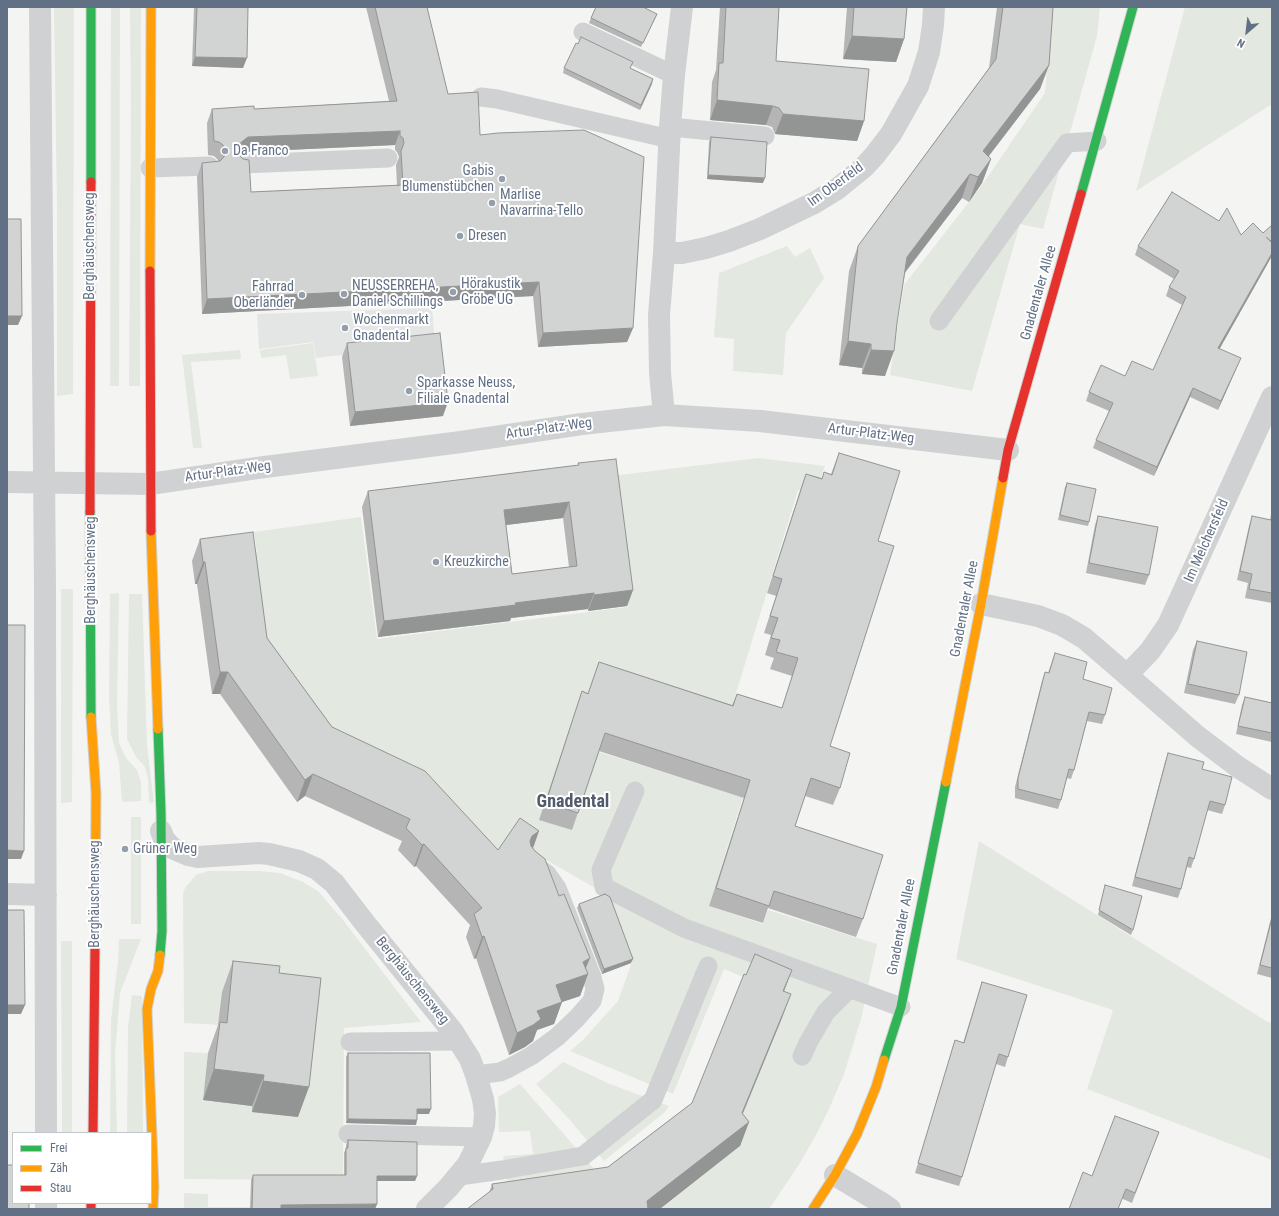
<!DOCTYPE html>
<meta charset="utf-8">
<style>
body{margin:0}
#map{position:relative;width:1279px;height:1216px;overflow:hidden;background:#f4f5f2;font-family:"Roboto Condensed",sans-serif}
canvas{display:block}
.frame{position:absolute;inset:0;border:8px solid #627085;pointer-events:none}
.legend{position:absolute;left:12px;top:1132px;width:140px;height:72px;box-sizing:border-box;background:#fff;border:1px solid #c0c6ce;margin:0;padding:5px 7px;list-style:none;font-size:12px;color:#627085}
.legend li{display:flex;align-items:center;gap:8px;height:20px}
.legend b{width:20px;border:1px solid #c0c6ce}
.north{position:absolute;left:1227px;top:12px;width:40px;height:40px;-webkit-text-stroke:3px #fff;paint-order:stroke;rotate:208deg;font-size:11px;font-weight:700;line-height:16px;text-align:center;color:#627085}
.north::after{content:'';display:block;margin:auto;width:14px;height:18px;background:#627085;clip-path:polygon(50% 0,100% 100%,50% 72%,0 100%)}
</style>
<div id="map">
<canvas width="1279" height="1216"></canvas>
<div class="frame"></div>
<ul class="legend">
<li><b style="height:5px;background:#30b455"></b>Frei</li>
<li><b style="height:5px;background:#ff9f0a"></b>Zäh</li>
<li><b style="height:5px;background:#e5322d"></b>Stau</li>
</ul>
<div class="north">N</div>
</div>
<script>
const c = document.querySelector('canvas').getContext('2d');
c.lineJoin = 'round';
function fillPath(path, color) { c.fillStyle = color; c.fill(path, 'evenodd'); }
const poly = rows => new Path2D(rows.map(r => 'M' + r).join(''));
function stroke(path, color, width, dash) { c.strokeStyle = color; c.lineWidth = width; c.lineCap = dash ? 'butt' : 'round'; c.setLineDash(dash || []); c.stroke(path); }
function label(font, color, halo, rows, align = 'center') {
  c.font = font + ' "Roboto Condensed",sans-serif'; c.lineWidth = 4; c.setLineDash([]); c.textBaseline = 'middle'; c.strokeStyle = halo; c.fillStyle = color; for (const [text, x, y, turn = 0] of rows) {
    c.save(); c.translate(x, y); c.rotate((+turn || 0) * Math.PI / 180); c.textAlign = isNaN(turn) ? turn : align; if (halo) c.strokeText(text, 0, 0); c.fillText(text, 0, 0); c.restore();
  }
}
fillPath(poly([
 [432,308,435,344,316,358,313,342,259,349,257,314]
]), '#e4e6e5');
fillPath(poly([
 [54,7,74,7,73,394,57,396,57,207],
 [111,7,120,7,119,386,110,386],
 [130,7,141,7,140,386,129,386,131,109],
 [1052,7,1100,7,1097,36,1043,229,1020,224,972,391,890,375,904,285,980,188,1045,93],
 [1185,7,1272,7,1272,104,1136,191],
 [787,246,795,257,810,248,824,278,786,333,783,375,733,371,734,339,714,337,719,273],
 [313,343,318,376,290,379,286,355,261,358,260,350],
 [240,350,241,359,191,362,202,448,193,448,182,355],
 [758,458,825,466,814,495,798,490,727,723,619,688,599,752,743,797,709,906,763,924,768,910,877,944,861,1019,844,1074,829,1109,814,1139,798,1166,769,1209,661,1209,740,1146,733,1138,782,1019,775,1015,784,994,724,969,673,1094,570,1051,583,1040,618,1001,632,962,607,895,512,840,536,878,325,748,260,660,245,554,257,552,254,532,361,517,377,639,627,607,612,476],
 [61,589,73,589,72,802,61,803],
 [119,593,117,706,119,743,126,758,137,770,141,782,141,801,122,802,119,762,111,735,109,698,110,594],
 [129,594,142,594,147,745,154,802,149,803,148,780,145,767,136,757,127,739],
 [131,817,141,817,141,924,131,924],
 [979,841,1266,1021,1272,1023,1272,1160,1087,1089,1113,1010,956,959],
 [208,871,258,871,280,873,303,882,318,891,343,920,421,1022,344,1028,343,1180,184,1179,184,1052,208,1053,203,1100,252,1106,252,1112,298,1117,222,992,219,1025,184,1023,183,894,185,888,196,875],
 [119,939,141,939,120,993,115,1054,117,1133,110,1133,111,1020,118,961],
 [61,941,72,941,72,1133,62,1133],
 [132,995,142,996,143,1133,127,1133,128,1028],
 [563,1062,610,1084,669,1106,665,1112,604,1161,570,1120,536,1084],
 [520,1084,583,1156,594,1169,507,1181,503,1156,533,1154,530,1131,499,1132,498,1097],
 [184,1193,208,1194,208,1207,250,1207,250,1209,184,1209]
]), '#e3e8e0');
const fast = poly([
 [91,182,91,7],
 [1081,194,1133,7],
 [90,512,91,717],
 [158,729,161,813,162,931,160,955],
 [884,1060,901,1007,946,782]
]);
const slow = poly([
 [150,271,151,7],
 [151,531,158,729],
 [91,717,96,793,95,946],
 [946,782,981,604,1003,478],
 [153,1209,154,1187,147,1009,151,989,158,971,160,955],
 [813,1209,835,1175,857,1134,876,1087,884,1060]
]);
const jam = poly([
 [150,271,151,531],
 [1003,478,1008,450,1081,194],
 [90,512,91,182],
 [93,1133,95,946],
 [91,1203,91,1209]
]);
stroke(fast, '#d0d2d3', 11);
stroke(slow, '#d0d2d3', 11);
stroke(jam, '#d0d2d3', 11);
stroke(poly([
 [583,32,674,75],
 [481,97,497,99,670,139],
 [670,127,765,136],
 [243,164,388,158],
 [150,168,209,166],
 [939,321,1067,143,1097,141],
 [635,791,601,870,604,887,684,928,901,1007],
 [350,1042,459,1041],
 [802,1056,809,1041,826,1012,850,988],
 [476,1075,500,1072,509,1068,531,1056,557,1037,576,1019,592,1001,595,989,592,977,557,888,547,874,536,866],
 [348,1134,481,1137],
 [459,1176,502,1170,583,1156,653,1100,708,966]
]), '#d0d1d2', 19);
stroke(poly([
 [40,7,45,586,46,1133],
 [664,253,682,253,706,248,729,241,760,229,814,203,837,189,864,167,875,155,891,134,918,86,929,52,933,25,934,7],
 [1272,397,1168,625,1150,651,1127,675,1197,736,1238,767,1272,789],
 [664,415,660,373,659,315,664,253,670,127,674,75,682,7],
 [7,482,150,484,257,468,461,442,582,424,664,415,760,421,1008,450],
 [981,604,1038,616,1062,625,1084,638,1127,675],
 [161,831,164,839,172,848,188,855,198,857,259,853,269,854,299,861,317,869,334,883,364,922,453,1032,470,1059,476,1075,483,1099,485,1113,484,1126,481,1137,468,1164,449,1187,427,1209],
 [7,894,46,895],
 [835,1175,883,1204,890,1209],
 [46,1203,46,1209]
]), '#d0d1d2', 22);
stroke(fast, '#30b455', 9);
stroke(slow, '#ff9f0a', 9);
stroke(jam, '#e5322d', 9);
fillPath(poly([
 [194,7,248,7,243,68,192,66],
 [366,7,427,7,448,94,633,328,627,342,538,347,533,296,202,314,197,177,202,163,218,161,218,160,214,156,208,155,207,123,212,109,254,109,389,101],
 [395,145,395,150,397,152,399,157,396,165,397,185,251,192,239,155,243,152],
 [720,7,779,7,776,61,864,121,857,141,775,134,772,127,766,125,710,120,712,82,716,70],
 [847,7,907,7,904,39,896,62,843,59],
 [997,7,1053,7,1049,65,1040,89,989,156,991,159,982,183,969,202,962,198,905,273,885,376,862,374,862,368,839,365,849,271,858,246,989,68],
 [657,14,655,19,641,47,589,23,591,18],
 [564,68,653,79,640,110,563,73],
 [711,137,763,183,707,179,709,142],
 [1172,192,1220,349,1237,367,1218,410,1190,397,1154,476,1093,448,1096,440,1109,411,1086,401,1089,392,1125,376,1153,370,1182,305,1166,296,1169,287,1174,279,1135,255,1138,246],
 [347,343,443,416,350,426,342,357],
 [839,453,878,541,830,746,840,788,833,805,805,796,795,826,863,919,856,937,768,908,763,923,709,906,744,798,599,751,572,830,539,820,582,691,588,693,599,662,732,705,737,694,782,708,792,676,770,669,774,658,765,655,771,635,764,633,776,596,767,593,800,491,806,474,822,478,824,472,831,474],
 [578,463,633,590,627,606,588,611,588,609,511,618,510,621,378,637,362,507,368,491,578,465],
 [563,518,569,567,512,574,506,525],
 [1067,483,1089,522,1088,526,1058,520,1065,487],
 [1272,510,1272,603,1245,598,1248,583,1237,580,1249,526,1252,516,1270,520],
 [1098,516,1149,575,1145,585,1086,573,1095,525],
 [200,539,267,638,332,727,498,850,533,849,588,974,580,996,562,1002,554,1024,537,1030,533,1041,525,1047,509,1055,476,958,474,959,466,937,470,925,416,866,414,867,398,850,402,841,305,796,297,802,220,694,212,694,197,584,195,584,192,561],
 [1197,641,1239,695,1235,704,1184,693,1193,650],
 [1055,653,1083,679,1105,715,1102,724,1087,721,1074,770,1071,779,1067,778,1061,800,1058,809,1015,798,1015,787,1042,681,1045,672,1048,673],
 [1245,697,1272,703,1272,742,1236,734,1242,705],
 [1168,753,1202,769,1225,805,1222,814,1207,810,1194,859,1191,868,1187,867,1181,889,1178,898,1132,886,1165,762],
 [1105,885,1133,930,1131,935,1098,915],
 [579,904,631,963,602,974,577,908],
 [1272,914,1272,978,1257,974],
 [233,961,279,973,298,1117,252,1112,252,1106,203,1100,208,1053,218,1025,222,992],
 [982,982,1008,1057,1005,1067,996,1064,962,1177,959,1186,915,1173,952,1050,955,1040,963,1043],
 [784,992,782,1018,742,1114,749,1122,740,1146,489,1193,492,1184,608,1167,692,1103],
 [348,1053,429,1114,417,1114,416,1125,346,1123,346,1057],
 [1159,1132,1132,1203,1123,1199,1092,1176],
 [348,1140,417,1176,415,1181,377,1181,377,1204,375,1209,250,1209,251,1180,253,1175,344,1175,344,1153,346,1148,346,1145]
]), '#b5b5b5');
fillPath(poly([
 [852,36,904,39,896,62,843,59],
 [195,57,247,58,243,68,192,66],
 [1049,65,1040,89,974,175,983,151],
 [653,79,652,84,640,110,641,105],
 [717,100,773,106,766,125,710,120],
 [783,114,864,121,857,141,775,134],
 [400,131,395,145,243,152,233,159,239,144,248,137],
 [991,159,982,183,969,202,978,177],
 [970,174,962,198,898,281,907,257],
 [708,175,765,178,763,183,707,179],
 [1272,253,1272,256,1215,357,1218,348],
 [539,282,533,296,202,314,207,299],
 [7,316,22,316,18,325,7,325],
 [633,328,627,342,538,347,543,333],
 [848,341,871,344,862,368,839,365],
 [871,350,894,351,885,376,862,374],
 [1241,358,1237,367,1218,410,1221,401],
 [1193,388,1190,397,1154,476,1157,467],
 [448,402,443,416,350,426,355,412],
 [569,502,563,518,498,526,504,510],
 [203,562,205,562,197,584,195,584],
 [633,590,627,606,588,611,594,595],
 [594,593,588,609,511,618,510,621,378,637,384,621,515,603],
 [220,672,228,672,220,694,212,694],
 [313,774,305,796,297,802,305,780],
 [539,831,531,854,524,858,532,836],
 [424,844,416,866,414,867,422,845],
 [7,850,24,851,21,859,7,859],
 [484,936,476,958,474,959,482,937],
 [590,958,583,975,588,974,580,996,562,1002,554,1024,537,1030,533,1041,525,1047,509,1055,517,1033,537,1011,556,985,583,962],
 [633,959,631,963,602,974,604,969],
 [792,970,783,994,783,991],
 [791,994,782,1018,735,1133,749,1122,740,1146,660,1209,644,1209,647,1201,742,1113],
 [7,1005,25,1005,21,1014,7,1014],
 [214,1069,264,1075,252,1106,203,1100],
 [263,1081,309,1087,298,1117,252,1112],
 [417,1109,431,1109,429,1114,416,1114],
 [348,1119,417,1120,416,1125,346,1123],
 [377,1176,417,1176,415,1181,376,1181],
 [377,1204,375,1209,280,1209,281,1205]
]), '#939494');
const building = poly([
 [197,7,248,7,247,58,195,57,197,7],
 [375,7,427,7,448,94,478,92,480,135,498,133,584,130,644,157,633,328,543,333,539,282,207,299,202,163,220,161,224,157,225,152,223,145,219,142,214,141,212,109,254,106,254,109,397,101,375,7],
 [400,131,400,136,403,138,404,143,401,151,403,185,251,192,249,160,243,159,239,155,237,150,239,144,248,137,400,131],
 [596,7,643,7,657,14,643,43,591,18,596,7],
 [726,7,779,7,776,61,869,69,864,121,783,114,779,108,773,106,717,100,719,63,723,63,726,7],
 [854,7,907,7,904,39,852,36,854,7],
 [1003,7,1053,7,1049,65,983,151,991,159,978,177,970,174,907,257,897,323,894,351,871,350,871,344,848,341,858,246,996,59,1003,7],
 [581,37,633,62,630,68,653,79,641,105,564,68,576,43,578,44,581,37],
 [711,137,767,142,765,178,708,175,711,137],
 [1172,192,1219,221,1227,208,1241,235,1253,223,1263,233,1272,225,1272,242,1266,237,1272,243,1272,253,1218,348,1241,358,1221,401,1193,388,1157,467,1096,440,1113,403,1089,392,1101,365,1125,376,1132,361,1153,370,1186,297,1169,287,1179,271,1138,246,1172,192],
 [7,219,21,219,22,316,7,316,7,219],
 [440,333,448,402,355,412,347,343,440,333],
 [839,453,900,471,878,541,894,546,830,746,850,753,840,788,811,778,795,826,883,855,863,919,774,891,769,906,716,888,750,780,605,733,578,813,546,802,582,691,588,694,599,662,733,706,737,694,782,708,798,658,776,652,780,640,771,638,778,618,770,616,782,579,773,576,806,474,822,479,824,472,832,475,839,453],
 [616,459,633,590,594,595,594,593,515,603,516,605,384,621,368,491,579,465,578,463,616,459],
 [569,502,577,566,512,574,504,510,569,502],
 [1067,483,1096,489,1089,522,1060,515,1067,483],
 [1098,516,1158,527,1149,575,1089,563,1098,516],
 [1252,516,1271,520,1272,517,1272,593,1249,589,1252,574,1240,571,1252,516],
 [253,532,267,638,332,727,425,771,498,850,520,818,539,831,532,836,530,841,531,846,535,851,545,859,559,896,564,894,590,958,583,962,588,974,556,985,562,1002,537,1011,541,1019,533,1025,517,1033,484,936,482,937,474,914,482,908,424,844,422,845,406,828,410,819,313,774,305,780,228,672,220,672,205,562,203,562,200,539,253,532],
 [7,625,25,625,24,851,7,850,7,625],
 [1197,641,1247,652,1239,695,1188,684,1197,641],
 [1055,653,1087,662,1083,679,1112,688,1105,715,1089,712,1074,770,1069,769,1061,800,1018,789,1018,778,1045,672,1049,673,1055,653],
 [1245,697,1272,703,1272,733,1238,726,1245,697],
 [1168,753,1204,762,1202,769,1232,777,1225,805,1210,801,1194,859,1189,857,1181,889,1135,877,1168,753],
 [1105,885,1142,896,1133,930,1099,910,1105,885],
 [605,894,610,897,633,959,604,969,579,904,605,894],
 [7,910,24,910,25,1005,7,1005,7,910],
 [1272,918,1272,968,1260,965,1272,918],
 [755,954,792,970,783,991,791,994,742,1113,749,1122,647,1201,648,1209,467,1209,493,1189,492,1184,608,1167,692,1103,744,974,746,975,755,954],
 [233,961,280,966,279,973,321,978,309,1087,263,1081,264,1075,214,1069,220,1022,227,1023,233,961],
 [982,982,1027,995,1008,1057,999,1054,962,1177,918,1163,955,1040,964,1043,982,982],
 [348,1053,430,1053,431,1109,417,1109,417,1120,348,1119,348,1053],
 [1115,1116,1159,1132,1135,1193,1126,1189,1118,1209,1069,1209,1083,1172,1092,1176,1115,1116],
 [348,1140,417,1142,417,1176,377,1176,377,1204,281,1205,281,1209,252,1209,253,1175,346,1175,346,1148,348,1148,348,1140],
 [7,1165,13,1165,13,1203,29,1203,29,1209,7,1209,7,1165]
]);
fillPath(building, '#d2d3d3');
stroke(building, '#939494', 1);
for (const [x, y, r, color] of [
 [225,151,4,"#959fab"],
 [502,179,4,"#959fab"],
 [492,203,4,"#959fab"],
 [460,236,4,"#959fab"],
 [453,292,4,"#959fab"],
 [344,294,4,"#959fab"],
 [302,295,4,"#959fab"],
 [345,328,4,"#959fab"],
 [409,391,4,"#959fab"],
 [436,562,4,"#959fab"],
 [125,849,4,"#959fab"]
]) { const dot = new Path2D(); dot.arc(x, y, r, 0, 2 * Math.PI); c.fillStyle = color; c.fill(dot); stroke(dot, '#fff', 1.5); }
label('14px', '#627085', '#fff', [
 ["Da Franco",233,151],
 ["Gabis",494,171,"right"],
 ["Blumenstübchen",494,187,"right"],
 ["Marlise",500,195],
 ["Navarrina-Tello",500,211],
 ["Dresen",468,236],
 ["Hörakustik",461,284],
 ["Gröbe UG",461,300],
 ["NEUSSERREHA,",352,286],
 ["Daniel Schillings",352,302],
 ["Fahrrad",294,287,"right"],
 ["Oberländer",294,303,"right"],
 ["Wochenmarkt",353,320],
 ["Gnadental",353,336],
 ["Sparkasse Neuss,",417,383],
 ["Filiale Gnadental",417,399],
 ["Kreuzkirche",444,562],
 ["Grüner Weg",133,849]
], 'left');
label('14px', '#627085', '#fff', [
 ["Im Oberfeld",836,185,-36],
 ["Berghäuschensweg",90,246,-90],
 ["Gnadentaler Allee",1039,293,-74],
 ["Artur-Platz-Weg",549,429,-8],
 ["Artur-Platz-Weg",871,434,7],
 ["Artur-Platz-Weg",228,472,-8],
 ["Im Melchersfeld",1207,541,-66],
 ["Berghäuschensweg",91,570,-90],
 ["Gnadentaler Allee",965,609,-79],
 ["Berghäuschensweg",95,894,-90],
 ["Gnadentaler Allee",902,927,-79],
 ["Berghäuschensweg",412,981,51]
]);
label('bold 18px', '#515b6a', '#fff', [
 ["Gnadental",573,802]
]);
</script>
